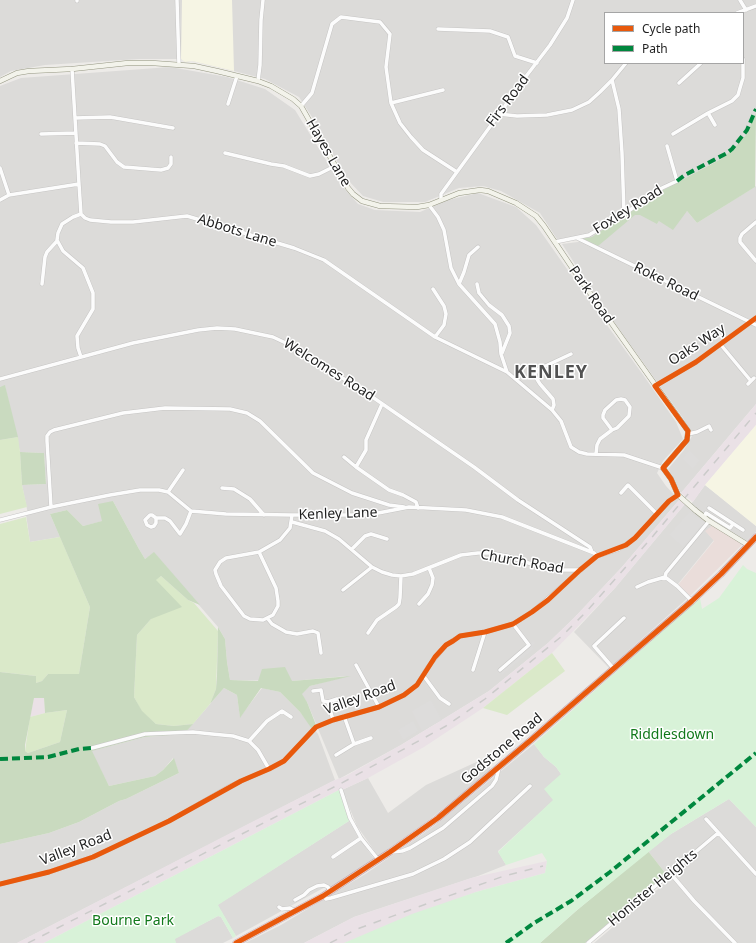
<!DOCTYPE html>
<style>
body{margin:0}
#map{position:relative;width:756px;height:943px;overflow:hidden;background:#edebe8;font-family:"Noto Sans",sans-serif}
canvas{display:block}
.legend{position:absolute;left:604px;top:12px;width:140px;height:52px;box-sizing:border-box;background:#fff;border:1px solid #a5a5a5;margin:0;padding:5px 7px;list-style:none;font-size:12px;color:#1f1f1f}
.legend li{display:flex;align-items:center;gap:8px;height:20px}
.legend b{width:20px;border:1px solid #a5a5a5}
</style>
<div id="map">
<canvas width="756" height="943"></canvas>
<ul class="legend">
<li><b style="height:5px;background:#e8590c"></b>Cycle path</li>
<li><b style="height:5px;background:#00873e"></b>Path</li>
</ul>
</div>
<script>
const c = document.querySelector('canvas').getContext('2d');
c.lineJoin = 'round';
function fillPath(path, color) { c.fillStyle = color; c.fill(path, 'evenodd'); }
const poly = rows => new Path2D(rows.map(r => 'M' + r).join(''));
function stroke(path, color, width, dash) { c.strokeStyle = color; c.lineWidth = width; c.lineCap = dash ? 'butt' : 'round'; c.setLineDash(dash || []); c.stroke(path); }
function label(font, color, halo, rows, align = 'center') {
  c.font = font + ' "Noto Sans",sans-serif'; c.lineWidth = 3; c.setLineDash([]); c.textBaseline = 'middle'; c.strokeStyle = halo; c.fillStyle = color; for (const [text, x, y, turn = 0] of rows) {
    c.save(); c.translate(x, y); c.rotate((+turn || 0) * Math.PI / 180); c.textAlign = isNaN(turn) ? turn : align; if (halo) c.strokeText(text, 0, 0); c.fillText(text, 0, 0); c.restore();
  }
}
fillPath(poly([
 [0,0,756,0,756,113,751,126,746,135,736,146,721,159,663,190,657,224,659,221,687,211,697,223,756,186,756,404,681,493,668,469,684,450,692,436,683,418,599,301,562,244,578,242,582,239,557,239,540,213,501,191,483,186,459,188,425,202,383,202,363,196,347,179,314,120,299,97,265,79,234,71,192,61,185,62,181,59,139,59,45,65,11,71,0,77],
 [605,13,743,13,743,63,605,63],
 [170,67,227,77,265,89,295,110,342,186,358,204,375,210,420,212,448,200,478,193,516,207,536,225,588,299,641,372,676,422,683,439,663,461,657,473,666,486,679,500,622,567,574,618,548,643,489,691,401,745,339,779,307,702,301,694,310,686,347,676,292,681,230,680,227,662,225,639,218,627,154,553,145,559,139,549,113,501,103,521,83,526,67,510,50,514,60,537,30,542,26,514,28,514,22,485,46,484,44,453,20,452,5,386,0,387,0,86,21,78],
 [705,485,756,526,756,532,744,543,706,531,714,540,678,584,690,596,609,668,574,632,615,588,685,504,689,507],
 [224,688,237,695,240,717,262,688,280,692,300,712,318,734,335,780,17,943,0,943,0,844,49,833,79,822,119,801,126,799,179,773,173,758,163,770,155,776,109,786,91,751,145,737,184,734],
 [534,744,544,757,556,767,561,774,554,800,498,851,506,865,478,876,354,917,304,943,245,943,281,925,367,873,434,826],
 [483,759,490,767,490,771,425,823,379,856,378,856,357,826,342,790,368,778,388,813,426,785],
 [729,799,756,827,756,943,594,943,670,879,648,851,671,834],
 [349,821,358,837,374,859,330,888,327,886,236,936,217,905],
 [218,916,221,917,233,938,223,943,176,943,174,939]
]), '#dcdbd9');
fillPath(poly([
 [713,525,744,543,690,596,678,585,714,541,705,531]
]), '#eaddda');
fillPath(poly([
 [756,404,756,425,705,485,693,502,681,493],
 [679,500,685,504,615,588,552,653,483,708,424,747,368,778,342,790,339,790,44,943,17,943,246,825,335,780,346,776,401,745,489,691,548,643,574,618,622,567],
 [34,698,44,698,45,713,30,717],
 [547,861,545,873,476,892,345,943,304,943,354,917,471,878]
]), '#eae1e6');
fillPath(poly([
 [182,0,232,0,234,71,192,61,185,62,181,59],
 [756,425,756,526,705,485]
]), '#f6f5e4');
fillPath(poly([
 [18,437,20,452,22,485,27,507,0,514,0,440],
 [26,517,30,542,60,537,90,607,79,674,48,674,42,681,36,683,36,676,0,672,0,524],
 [161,576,188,600,194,603,218,631,216,689,210,704,193,724,174,726,156,724,142,712,134,697,137,635,151,619,155,580],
 [552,653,565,671,507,715,483,708],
 [67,710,60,742,28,753,25,751,30,717,45,713]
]), '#dae9c9');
fillPath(poly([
 [756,113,755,187,697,223,687,211,673,230,659,221,657,224,640,215,635,215,598,246,581,239,592,237,663,190,721,159,736,146,746,135],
 [5,385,18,437,0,440,0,387],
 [20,452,44,453,46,484,22,485],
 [113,501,139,549,145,559,154,552,200,605,188,600,161,576,156,580,182,607,151,619,137,635,134,697,142,711,156,724,174,726,193,724,184,734,145,737,92,751,109,786,155,776,163,770,174,758,179,773,126,799,119,801,79,822,49,833,0,844,0,672,36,676,36,683,42,681,48,674,79,674,90,607,50,514,67,510,83,526,102,521,98,504],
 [34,698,44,698,45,713,67,710,60,742,28,753,25,751,25,745],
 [218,627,225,639,227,662,230,680,258,681,262,669,285,667,292,681,351,676,310,686,302,694,307,702,316,725,312,729,300,712,280,692,261,688,240,718,237,695,224,688,210,704,216,689,217,676],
 [648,851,666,874,585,943,540,943,576,911]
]), '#c9dabf');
fillPath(poly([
 [743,565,747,569,756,573,756,827,729,799,671,834,576,911,540,943,344,943,412,914,476,892,545,873,547,861,542,853,506,865,498,852,553,800,544,789,561,774,556,767,544,757,534,744,700,598,702,609,719,598],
 [339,790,349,821,218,905,236,936,233,938,221,917,218,916,175,939,176,943,44,943]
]), '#d8f2d8');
fillPath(poly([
 [689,450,700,460,693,469,682,459],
 [689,512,705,522,683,547,669,535],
 [533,641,535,643,532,646,534,649,502,675,500,670],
 [431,700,442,720,422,731,412,711],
 [413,721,418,731,403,740,398,730]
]), '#dddcdb');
const street = poly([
 [77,0,77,1],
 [177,0,179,65],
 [740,0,746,10],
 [737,13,756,6],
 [438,29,490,31,508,37,515,56,537,63],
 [72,69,79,184,81,214,85,218,90,220,111,222,133,222,187,216,294,248,324,260,435,337,507,372],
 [612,80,619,109,622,153,624,214],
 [258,81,260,65,261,20,263,0],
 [679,83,701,63],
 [391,103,443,90],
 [228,104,237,76],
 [301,106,312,93,332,24,341,17,380,22,390,34,386,67,391,103,400,123,411,137,423,150,457,172],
 [708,113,715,125],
 [499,114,517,116,547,115,572,110,589,102,600,92,612,80,626,63],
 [75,118,110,117,173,128],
 [41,134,76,133],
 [673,134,708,113,732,101,738,95,740,88,743,78,743,59],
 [76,143,100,144,105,146,117,162,124,167,161,170,168,168,171,164,171,157],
 [225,153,271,164,284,166,310,176,319,174,335,166],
 [0,168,9,195],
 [0,200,9,195,79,184],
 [441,200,441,194,505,106,514,92,550,45,567,18,573,0],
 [429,205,438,217,444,230,451,268,459,284,495,324,500,342,501,354,507,372,552,410,561,421,571,447,579,452,587,454,624,455,663,468],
 [756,222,742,234,740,238,740,242,756,261],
 [577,238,756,325],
 [555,242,589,235,624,214,662,188,677,181,667,146],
 [42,284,45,257,47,252,57,241],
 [459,284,464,272,469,255,478,247],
 [477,284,479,293,489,305,502,315,509,326,510,333,502,353],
 [433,289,444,306,446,314,444,325,435,337],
 [721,345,751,381],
 [81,357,78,348,77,336,93,309,93,293,83,268,63,251,57,240,58,233,62,224,73,217,81,214],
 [0,379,133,343,198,330,217,328,235,329,273,337,290,345,368,394,474,467,518,500,590,547,592,552],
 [748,384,754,378],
 [655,386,696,362,756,318],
 [382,404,366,440,366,450,356,467,389,490,403,495,416,502,418,508],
 [552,410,554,405,553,399,540,384,535,376,537,370,571,354],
 [688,434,697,432,709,426,711,430],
 [596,454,597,445,600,439,612,430,617,428,629,416,630,407,625,400,621,399,616,400,605,410,603,415,603,418,612,430],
 [344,457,356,467],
 [222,488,234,489,250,499,264,515],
 [168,492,183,470],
 [621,493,628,485,657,514],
 [51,507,47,441,47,436,50,432,54,430,123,413,165,408,230,409,247,413,260,421,313,473,352,493,389,505,404,507],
 [709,508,743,530],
 [704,517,706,513,730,528,733,524],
 [156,518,156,523,154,526,151,527,147,525,145,520,150,515,152,515,156,518,165,518,170,521,180,534,186,524,191,511],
 [0,520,51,507,110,495,140,490,159,490,168,492,191,511,226,514,292,515,368,515,409,507,466,510,502,517,594,553,597,556],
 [292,522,325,531,339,539,372,567,382,572,392,575,401,576,413,574,461,555,478,553,490,553,507,556,550,570,580,570],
 [352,549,365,536,371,534,387,539],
 [259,552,276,588,278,601,278,606,273,615,263,620,250,619,244,616,221,586,216,574,215,570,220,562,226,558,259,552,280,540,290,528,292,515],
 [637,587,648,582,665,577],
 [343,590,372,567],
 [692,601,677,586,665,577,666,573,709,521],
 [419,604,428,594,432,585,433,578,429,568],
 [268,619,272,624,286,632,297,634,313,631,318,633,321,653],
 [368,633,377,620,396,607,399,604,400,598,401,576],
 [356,665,379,707],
 [614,669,594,646,624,618],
 [473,670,485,632],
 [500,670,529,645,513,624],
 [423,675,440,698,449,704],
 [313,691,321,690,323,701,328,702],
 [344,716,354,744],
 [333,720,328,702,337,699],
 [249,741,267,721,282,711,291,717],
 [92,748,145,734,193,732,212,734,233,736,249,741,258,750,269,769],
 [336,755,354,744,371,738],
 [341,790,350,818,361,838,377,858,377,861],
 [706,819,756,874],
 [392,852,402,851,410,848,443,828,492,786,496,780,499,768],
 [333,857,361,838],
 [671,874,694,901,735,943],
 [0,884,49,872,93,857,169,821,230,786,269,769,284,761,316,727,333,720,379,707,404,695,417,685,428,667,446,645,460,636,485,632,513,624,532,612,597,556,619,549,635,538,669,501,678,495],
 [323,896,326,899,331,898,413,874,444,859,470,842,530,786],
 [295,900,304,895,309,890,317,886,324,885,328,887,330,892],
 [279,907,282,909,290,908,295,911],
 [588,943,718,833]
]);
const secondary = poly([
 [0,81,17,73,29,71,72,69,128,63,152,63,194,66,217,71,258,81,271,86,293,99,301,106,348,188,353,194,362,201,380,206,417,207,429,205,459,193,480,190,488,191,516,203,536,216,544,226,573,269,688,431,687,440,663,468,671,479,678,495],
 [695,510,709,521,748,545]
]);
const highway = poly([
 [236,943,323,896,390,852,438,818,531,740,692,601,721,574,756,537]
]);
stroke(street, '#c6c5c4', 4.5);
stroke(secondary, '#949681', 5.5);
stroke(highway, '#c1a1aa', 7);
stroke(street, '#fcfcfc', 3.5);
stroke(secondary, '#f3f3eb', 4.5);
stroke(highway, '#eadfe0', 6);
stroke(poly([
 [28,943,338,785,446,726,485,699,562,636,586,612,653,536,756,413],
 [330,943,357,929,504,876,543,866]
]), '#cbcbca', 1.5, [8, 8]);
const secondaryBridge = poly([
 [678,495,695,510]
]);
stroke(secondaryBridge, '#949681', 5.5, []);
stroke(secondaryBridge, '#f3f3eb', 4.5);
stroke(poly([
 [677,181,685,175,727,153,732,149,747,130,756,109],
 [0,759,48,757,79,749,92,748],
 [506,943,534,923,571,901,610,872,756,753]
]), '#00873e', 4, [8, 4]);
stroke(poly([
 [0,884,49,872,93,857,169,821,241,781,269,769,284,761,316,727,333,720,379,707,404,695,417,685,435,657,446,645,453,641,460,636,485,632,513,624,532,612,548,600,580,570,597,556,626,545,635,538,669,501,678,495,671,479,663,468,687,440,688,431,655,386,696,362,756,318],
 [236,943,323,896,390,852,438,818,531,740,692,601,721,574,756,537]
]), '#e8590c', 5);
label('14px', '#1f1f1f', '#fff', [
 ["Firs Road",508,101,-53],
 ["Hayes Lane",328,153,60],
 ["Foxley Road",628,210,-32],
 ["Abbots Lane",237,231,17],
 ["Roke Road",666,282,26],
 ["Park Road",591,295,55],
 ["Oaks Way",697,345,-33],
 ["Welcomes Road",329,370,32],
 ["Kenley Lane",338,514,-2],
 ["Church Road",522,562,10],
 ["Valley Road",360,698,-20],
 ["Godstone Road",502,749,-40],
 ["Valley Road",76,848,-21],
 ["Honister Heights",653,888,-40]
]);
label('14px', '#12791b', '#fff', [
 ["Riddlesdown",672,735],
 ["Bourne Park",133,921]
]);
c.letterSpacing = '1px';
label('bold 18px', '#525252', '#fff', [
 ["KENLEY",551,373]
]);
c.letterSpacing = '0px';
</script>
